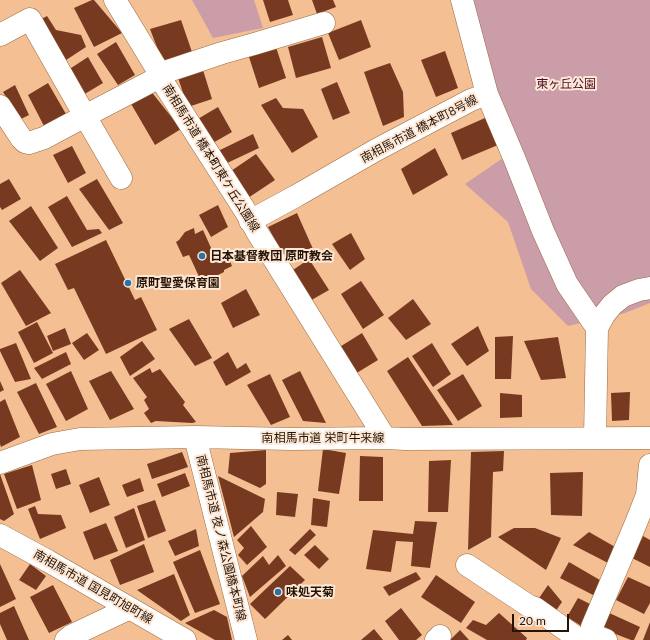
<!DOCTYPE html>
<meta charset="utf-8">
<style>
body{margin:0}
#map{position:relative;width:650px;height:640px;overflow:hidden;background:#f3bf93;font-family:Lato,sans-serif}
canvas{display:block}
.scale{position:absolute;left:512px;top:614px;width:57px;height:18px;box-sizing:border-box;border:2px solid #251303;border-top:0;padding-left:5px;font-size:12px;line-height:14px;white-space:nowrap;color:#251303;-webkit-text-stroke:3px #fde7d6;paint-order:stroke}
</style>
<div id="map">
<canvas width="650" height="640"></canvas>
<div class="scale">20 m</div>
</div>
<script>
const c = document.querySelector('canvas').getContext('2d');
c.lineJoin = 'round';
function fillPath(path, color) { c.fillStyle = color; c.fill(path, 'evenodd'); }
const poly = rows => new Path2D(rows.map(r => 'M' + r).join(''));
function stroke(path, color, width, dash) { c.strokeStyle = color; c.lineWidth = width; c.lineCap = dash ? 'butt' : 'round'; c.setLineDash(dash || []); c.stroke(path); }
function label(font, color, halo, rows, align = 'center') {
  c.font = font + ' Lato,"Noto Sans JP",sans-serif'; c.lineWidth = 4; c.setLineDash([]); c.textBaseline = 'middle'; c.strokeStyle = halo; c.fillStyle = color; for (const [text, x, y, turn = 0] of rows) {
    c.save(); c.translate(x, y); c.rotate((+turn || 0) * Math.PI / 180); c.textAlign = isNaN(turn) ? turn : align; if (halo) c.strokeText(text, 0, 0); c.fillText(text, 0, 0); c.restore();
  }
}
fillPath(poly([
 [192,0,254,0,263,28,213,38],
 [454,0,650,0,650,303,625,313,568,326,531,289,508,222,465,184,506,156]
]), '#cb9da8');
fillPath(poly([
 [92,0,94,0,122,33,94,47,74,8],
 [263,0,288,0,293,15,270,22],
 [312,0,333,0,336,7,317,14],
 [47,16,56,30,81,35,86,47,63,62,36,22],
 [181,20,192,52,163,63,150,29],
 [361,20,371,47,339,60,328,33],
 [322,37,331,68,296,78,288,47],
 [116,42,135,75,118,85,97,54],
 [276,47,286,78,259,88,249,57],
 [445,51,458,88,436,97,421,60],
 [88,57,103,83,83,95,68,70],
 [390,63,403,92,404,117,383,126,364,72],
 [203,70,212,99,188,107,178,78],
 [337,82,350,113,333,120,321,89],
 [48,83,66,114,44,126,28,95],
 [15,85,29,115,21,119,3,92],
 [150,90,181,129,155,145,130,102],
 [276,98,283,108,303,109,318,137,292,153,261,105],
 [218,107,232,132,211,144,196,120],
 [485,118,498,145,462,160,451,133],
 [253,134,259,148,225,164,218,151],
 [72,146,86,173,68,183,53,155],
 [435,148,448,175,413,195,401,169],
 [256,154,275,180,248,198,231,171],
 [9,179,21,199,2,210,0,207,0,184],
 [97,179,123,223,109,230,79,189],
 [67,196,87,230,99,229,102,233,72,247,48,207],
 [218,205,228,227,211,237,199,215],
 [31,206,58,248,40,261,9,221],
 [297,213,313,249,287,262,268,227],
 [194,228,195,234,203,230,216,259,227,254,232,266,224,270,224,272,202,283,189,255,183,257,176,242,179,240,185,232],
 [351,233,365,259,350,270,332,244],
 [106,240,135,300,141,297,157,330,106,354,74,288,68,290,55,264],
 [309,259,329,290,308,302,293,270],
 [20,270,51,313,26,326,1,283],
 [361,281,384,315,363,329,341,294],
 [246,289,260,315,233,328,221,303],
 [413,299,431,324,406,340,388,318],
 [189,319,212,358,195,366,169,329],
 [37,322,53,353,34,363,18,332],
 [478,326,489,351,467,366,451,344],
 [65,328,71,344,53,351,47,336],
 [87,333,99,350,84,360,72,343],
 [362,333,378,360,355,374,338,348],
 [513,336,511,379,495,379,495,337],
 [558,337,566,378,541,380,524,341],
 [142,341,155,359,130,376,120,357],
 [16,343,31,379,15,382,0,351,0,349],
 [432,343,451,374,433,387,412,356],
 [66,352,71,364,42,379,34,368],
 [228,352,237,369,246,363,251,372,226,386,213,362],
 [408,357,453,425,422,426,387,371],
 [150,368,152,373,160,369,185,402,183,405,196,422,192,423,156,421,151,423,144,413,149,409,144,400,147,397,133,378],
 [71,371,88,409,66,421,46,384],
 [111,371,134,409,110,420,89,381],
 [300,371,326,423,303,421,282,380],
 [270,374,290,417,271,425,247,385],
 [463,374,482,406,458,421,437,390],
 [0,381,4,390,0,392],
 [36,383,57,427,39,434,17,392],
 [630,392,629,420,612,421,611,393],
 [500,393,522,395,522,417,500,418],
 [5,399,20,437,1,447,0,444,0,402],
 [323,449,346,453,339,494,318,491],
 [266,450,266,484,260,488,228,473,230,453],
 [504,451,503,471,493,472,491,537,468,550,471,452],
 [182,452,188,467,152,479,147,464],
 [360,456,383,457,383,501,359,501],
 [451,460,448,512,428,512,429,461],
 [32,465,41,500,17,509,4,474],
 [66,469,71,484,56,489,51,474],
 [583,472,582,516,551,515,550,473],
 [185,473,190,486,162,497,157,484],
 [0,474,14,514,4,521,0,519],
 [218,476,265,499,263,512,234,537],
 [99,477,110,505,90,513,79,485],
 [140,478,144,491,127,497,122,485],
 [277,492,298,494,295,517,276,515],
 [313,498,330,501,327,527,311,525],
 [155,500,166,531,148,538,137,506],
 [35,506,38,514,61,515,66,528,40,539,28,509],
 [134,508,145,540,126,548,114,517],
 [415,521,437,522,430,568,411,566,413,542,396,541,391,572,366,569,373,530,413,534],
 [106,523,118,551,94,560,83,532],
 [251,526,267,547,247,565,238,555,244,548,237,540],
 [514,528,535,528,561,538,546,570,498,537],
 [196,529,199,546,175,556,168,541],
 [310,529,316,535,295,555,289,550],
 [589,532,617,548,610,564,573,545],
 [643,536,650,540,650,567,632,558],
 [144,544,154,572,120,585,110,560],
 [315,545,329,559,319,569,304,555],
 [200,550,220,604,195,613,173,562],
 [278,555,286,566,250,597,242,576,263,556,269,565],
 [569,562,605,583,597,597,560,578],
 [0,564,16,599,0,607],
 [30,564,46,576,36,590,19,580],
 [290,566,305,580,265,619,250,604],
 [416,572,421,579,389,596,383,587],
 [174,574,190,615,181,621,137,590],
 [436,575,475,602,461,623,421,597],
 [628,577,650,587,650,603,644,614,616,600],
 [53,585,72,622,49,633,30,597],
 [548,585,562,602,555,612,537,601],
 [578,598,594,606,583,627,567,617],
 [14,606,29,640,7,640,0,624,0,613],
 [401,608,422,635,416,640,399,640,385,621],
 [214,610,227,617,232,640,215,640,185,623],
 [607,612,640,627,634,640,631,640,600,628],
 [499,613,527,638,526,640,487,640,466,628,473,620,486,625],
 [650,622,650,640,643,640],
 [374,629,383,640,361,640],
 [460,630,469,640,450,640],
 [288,635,292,640,282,640]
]), '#773a21');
const minor = poly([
 [115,0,157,69,164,84,246,212,257,232,385,438],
 [462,0,487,94],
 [0,35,30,19,85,116,152,81,168,71,222,53,254,44,324,23],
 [0,106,21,138,25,142,29,143,44,138,85,116,121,178],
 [250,221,296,196,376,150,471,100,487,94,515,160,543,231,567,284,597,328],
 [195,437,246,640],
 [595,438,597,328,604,315,612,305,623,296,639,290,650,288],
 [0,463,52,444,80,439,195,437,291,439,385,438,405,439,650,438],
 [0,535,48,561,185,640],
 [467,565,529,606,535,608,580,640],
 [66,640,71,636,130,608],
 [436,640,440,636],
 [606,640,591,634,592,627,636,523,647,495,650,465]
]);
stroke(minor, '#9a6b40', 23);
stroke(minor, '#fff', 22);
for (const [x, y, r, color] of [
 [202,256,4,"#2874a7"],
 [128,283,4,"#2874a7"],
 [278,592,4,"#2874a7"]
]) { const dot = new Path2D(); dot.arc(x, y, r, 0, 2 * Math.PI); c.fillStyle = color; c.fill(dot); stroke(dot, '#fde7d6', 1.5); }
label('12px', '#4e0b26', '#fde7d6', [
 ["東ヶ丘公園",566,84]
]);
label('12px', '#251303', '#fde7d6', [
 ["南相馬市道 橋本町8号線",419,129,-28],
 ["南相馬市道 橋本町東ケ丘公園線",211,158,58],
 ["南相馬市道 栄町牛来線",323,438],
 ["南相馬市道 夜ノ森公園橋本町線",221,538,76],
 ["南相馬市道 国見町旭町線",93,587,30]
]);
label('bold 12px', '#251303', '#fde7d6', [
 ["日本基督教団 原町教会",210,256],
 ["原町聖愛保育園",136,283],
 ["味処天菊",286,592]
], 'left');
</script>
